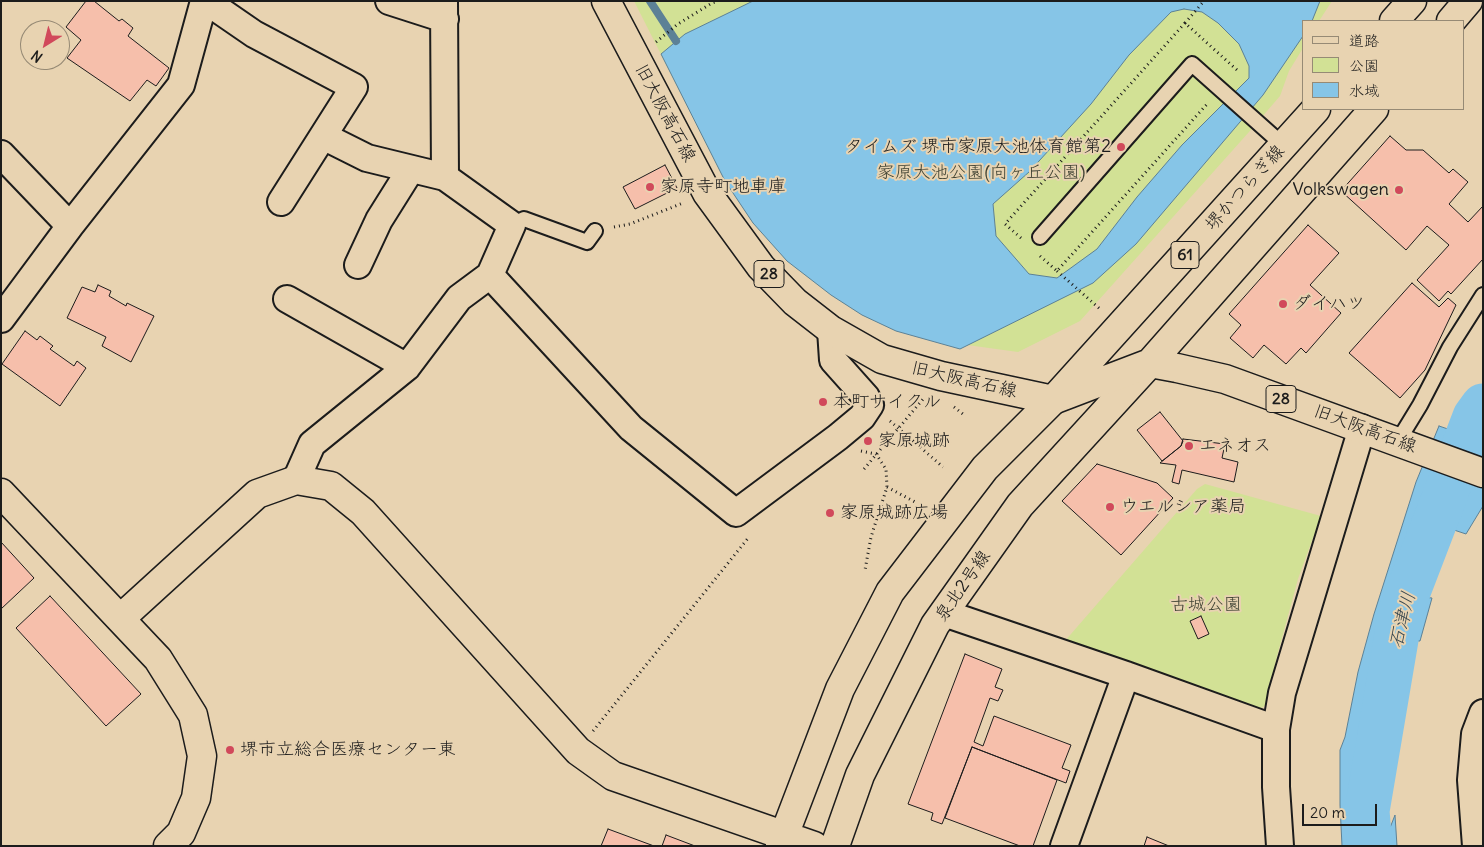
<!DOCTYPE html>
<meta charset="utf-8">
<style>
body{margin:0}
#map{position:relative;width:1484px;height:847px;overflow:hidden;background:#e8d3b1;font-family:Delius,"Klee One",sans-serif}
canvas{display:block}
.frame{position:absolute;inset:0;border:2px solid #1c1c1c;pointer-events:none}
.legend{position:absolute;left:1302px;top:20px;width:162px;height:90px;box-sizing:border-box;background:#e8d3b1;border:1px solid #968a75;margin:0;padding:6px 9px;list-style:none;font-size:15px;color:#1c1c1c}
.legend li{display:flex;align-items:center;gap:10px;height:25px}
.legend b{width:25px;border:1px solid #968a75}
.north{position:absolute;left:20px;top:20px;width:50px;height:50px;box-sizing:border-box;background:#e8d3b1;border:1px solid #968a75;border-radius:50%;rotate:216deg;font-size:14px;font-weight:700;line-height:20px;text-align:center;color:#1c1c1c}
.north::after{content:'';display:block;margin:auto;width:18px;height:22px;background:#d1495b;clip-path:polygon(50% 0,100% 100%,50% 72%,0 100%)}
.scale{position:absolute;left:1302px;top:804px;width:75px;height:22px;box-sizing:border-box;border:2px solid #1c1c1c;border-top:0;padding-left:6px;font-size:15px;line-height:18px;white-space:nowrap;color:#1c1c1c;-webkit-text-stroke:4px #e8d3b1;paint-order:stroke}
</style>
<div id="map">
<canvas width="1484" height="847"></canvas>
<div class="frame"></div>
<ul class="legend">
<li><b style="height:6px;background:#e8d3b1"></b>道路</li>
<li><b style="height:14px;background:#d2e195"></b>公園</li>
<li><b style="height:14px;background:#86c5e7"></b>水域</li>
</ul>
<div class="north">N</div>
<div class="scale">20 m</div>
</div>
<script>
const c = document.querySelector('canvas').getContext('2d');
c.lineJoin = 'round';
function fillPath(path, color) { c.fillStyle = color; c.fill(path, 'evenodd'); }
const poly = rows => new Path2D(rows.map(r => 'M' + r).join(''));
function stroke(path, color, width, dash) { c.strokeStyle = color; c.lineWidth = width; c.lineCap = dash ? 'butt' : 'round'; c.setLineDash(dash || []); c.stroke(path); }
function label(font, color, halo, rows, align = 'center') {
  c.font = font + ' Delius,"Klee One",sans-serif'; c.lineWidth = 4; c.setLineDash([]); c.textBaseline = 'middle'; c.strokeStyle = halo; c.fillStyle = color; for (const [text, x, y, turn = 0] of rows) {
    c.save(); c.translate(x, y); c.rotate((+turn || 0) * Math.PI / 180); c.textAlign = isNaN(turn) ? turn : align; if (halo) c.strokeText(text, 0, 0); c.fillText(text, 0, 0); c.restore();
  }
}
fillPath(poly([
 [634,1,1332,1,1319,21,1303,21,1303,48,1289,71,1280,96,1249,132,1080,321,1018,352,960,344,896,331,862,315,831,295,787,261,753,223,725,181],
 [1205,484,1321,516,1298,579,1276,660,1266,705,1257,711,1064,642,1197,489]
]), '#d2e195');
const water = poly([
 [753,1,1320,1,1312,21,1303,21,1303,36,1263,95,1136,244,1093,283,960,349,896,331,862,315,831,295,787,261,753,223,725,181,661,54,685,34,753,1],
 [1184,9,1202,12,1218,23,1239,44,1249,66,1249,78,1182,145,1137,197,1097,249,1057,278,1029,274,996,236,993,204,1029,172,1091,104,1129,55,1171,12,1184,9],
 [1439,426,1483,441,1483,506,1466,534,1433,523,1424,527,1426,534,1406,584,1410,596,1432,598,1420,641,1395,640,1392,660,1411,676,1395,752,1394,772,1378,783,1371,805,1373,813,1379,826,1388,833,1395,815,1397,846,1342,846,1340,805,1340,750,1345,737,1358,672,1374,614,1416,482,1439,426]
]);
fillPath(water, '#86c5e7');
stroke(water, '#5c8196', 1);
stroke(poly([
 [650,1,676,41]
]), '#5c8196', 8);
stroke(poly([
 [1370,846,1367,811,1401,610,1475,417,1483,406]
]), '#86c5e7', 45);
const building = poly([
 [86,1,94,1,119,21,122,19,133,28,128,36,169,68,156,86,147,80,130,101,67,58,81,40,66,27,86,1],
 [1390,136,1406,150,1423,150,1449,173,1453,169,1468,182,1449,204,1468,222,1483,206,1483,259,1451,294,1448,291,1439,301,1417,280,1449,245,1427,226,1406,250,1341,191,1390,136],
 [665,165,677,188,635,209,623,187,665,165],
 [1308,225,1339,253,1310,285,1341,313,1306,353,1301,348,1286,364,1264,345,1253,358,1230,338,1241,325,1229,314,1308,225],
 [1412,283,1439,307,1448,298,1456,305,1425,370,1400,398,1349,353,1412,283],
 [98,285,111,291,109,296,126,306,127,303,154,316,131,362,102,346,106,337,67,318,82,287,95,292,98,285],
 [25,331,37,340,40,336,53,346,50,349,74,366,77,361,86,368,60,406,2,364,25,331],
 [1160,412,1183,441,1181,446,1162,461,1137,430,1160,412],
 [1183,439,1225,444,1222,458,1238,462,1234,482,1182,470,1179,484,1172,482,1176,465,1160,463,1181,446,1183,439],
 [1097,464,1157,483,1173,498,1121,555,1062,501,1097,464],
 [1,542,34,578,1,609,1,542],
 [50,596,141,694,106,726,16,628,50,596],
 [1201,616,1209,634,1198,639,1190,621,1201,616],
 [965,654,1002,669,995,687,1003,690,998,701,990,698,974,742,983,746,994,716,1071,745,1062,768,1070,771,1066,783,972,747,942,824,931,820,933,813,908,804,965,654],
 [972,747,1057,780,1033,846,1020,846,945,818,972,747],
 [608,829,654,846,601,846,608,829],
 [666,835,695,846,662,846,666,835],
 [1147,837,1169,846,1144,846,1147,837]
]);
fillPath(building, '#f6bfab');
stroke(building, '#1c1c1c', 1);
const lane = poly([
 [512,225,524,219,587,242,595,231],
 [1040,237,1192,64,1283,145],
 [1398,441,1420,405,1450,347,1483,295]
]);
const street = poly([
 [206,1,254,34,354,87,281,202],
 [389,1,445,19],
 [323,136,367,158,445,177],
 [1,154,70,226],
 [358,265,379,220,411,169],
 [490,275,631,428,736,513,838,437,862,417,870,405,866,397,833,360,831,330],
 [287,299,407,367],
 [1,319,70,226,181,85,204,1],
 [296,480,312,444,407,367,459,298,490,275,512,225,445,177,444,1],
 [944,613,1126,675,1276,729],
 [1064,846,1126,675],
 [1280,846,1276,787,1276,729,1282,693,1362,428],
 [1476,846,1471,780,1475,734,1483,713]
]);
const secondary = poly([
 [1,493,158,659,193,715,202,756,196,798,181,833,168,846],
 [121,618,257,494,296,480,331,486,363,512,578,751,613,776,814,846],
 [780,846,840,689,890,592,985,468,1053,400],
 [835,846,860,775,935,625,1020,505,1150,363]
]);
const primary = poly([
 [606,1,707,193,761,267,795,302,831,330,882,359,941,376,1053,400,1150,363,1177,368,1225,379,1483,473],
 [1394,21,1412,1],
 [1451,21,1468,1],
 [1150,363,1374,109],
 [1056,397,1316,109]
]);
stroke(lane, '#1c1c1c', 18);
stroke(street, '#1c1c1c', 30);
stroke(secondary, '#1c1c1c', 31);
stroke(primary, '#1c1c1c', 31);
stroke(poly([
 [1185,23,1204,1],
 [656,42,678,24,712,3,718,1],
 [614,227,630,224,683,203],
 [1021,238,1005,224,1185,23,1237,70],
 [1040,256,1057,271,1208,103],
 [1057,271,1100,309],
 [954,407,963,414],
 [890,421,943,467],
 [861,451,876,454,886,469,887,487,871,537,865,570],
 [864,469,924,398],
 [887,487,915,502],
 [593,731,749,537]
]), '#1c1c1c', 3, [1, 4]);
stroke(lane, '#e8d3b1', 14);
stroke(street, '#e8d3b1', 26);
stroke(secondary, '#e8d3b1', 28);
stroke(primary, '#e8d3b1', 28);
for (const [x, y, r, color] of [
 [1121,147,5,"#d1495b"],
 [650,187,5,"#d1495b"],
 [1399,190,5,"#d1495b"],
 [1283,304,5,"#d1495b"],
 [823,402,5,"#d1495b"],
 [868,441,5,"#d1495b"],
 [1189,446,5,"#d1495b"],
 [1110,507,5,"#d1495b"],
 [830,513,5,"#d1495b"],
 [230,750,5,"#d1495b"]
]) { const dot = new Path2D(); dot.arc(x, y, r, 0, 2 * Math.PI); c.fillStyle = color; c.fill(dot); stroke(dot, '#e8d3b1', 2); }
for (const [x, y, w] of [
 [1185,255,28],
 [769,274,30],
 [1281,399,30]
]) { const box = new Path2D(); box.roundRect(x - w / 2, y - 13.5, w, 27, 4); c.fillStyle = '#e8d3b1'; c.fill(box); stroke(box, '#1c1c1c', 1); }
label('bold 16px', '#1c1c1c', null, [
 ["61",1185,255],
 ["28",769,274],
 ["28",1281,399]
]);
label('18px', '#1c1c1c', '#e8d3b1', [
 ["旧大阪高石線",665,113,62],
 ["堺かつらぎ線",1245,188,-48],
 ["旧大阪高石線",964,380,13],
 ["旧大阪高石線",1365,429,20],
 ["泉北2号線",963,586,-55]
]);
label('18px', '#1c1c1c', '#e8d3b1', [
 ["タイムズ 堺市家原大池体育館第2",1111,147,"right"],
 ["家原寺町地車庫",660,187],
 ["Volkswagen",1389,190,"right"],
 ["ダイハツ",1293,304],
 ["本町サイクル",833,402],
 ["家原城跡",878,441],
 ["エネオス",1199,446],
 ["ウエルシア薬局",1120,507],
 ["家原城跡広場",840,513],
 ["堺市立総合医療センター東",240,750]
], 'left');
label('18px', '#404334', '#e8d3b1', [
 ["家原大池公園(向ヶ丘公園)",981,173],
 ["古城公園",1206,605]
]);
label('italic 19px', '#36464f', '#e8d3b1', [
 ["石津川",1403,620,-76]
]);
</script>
